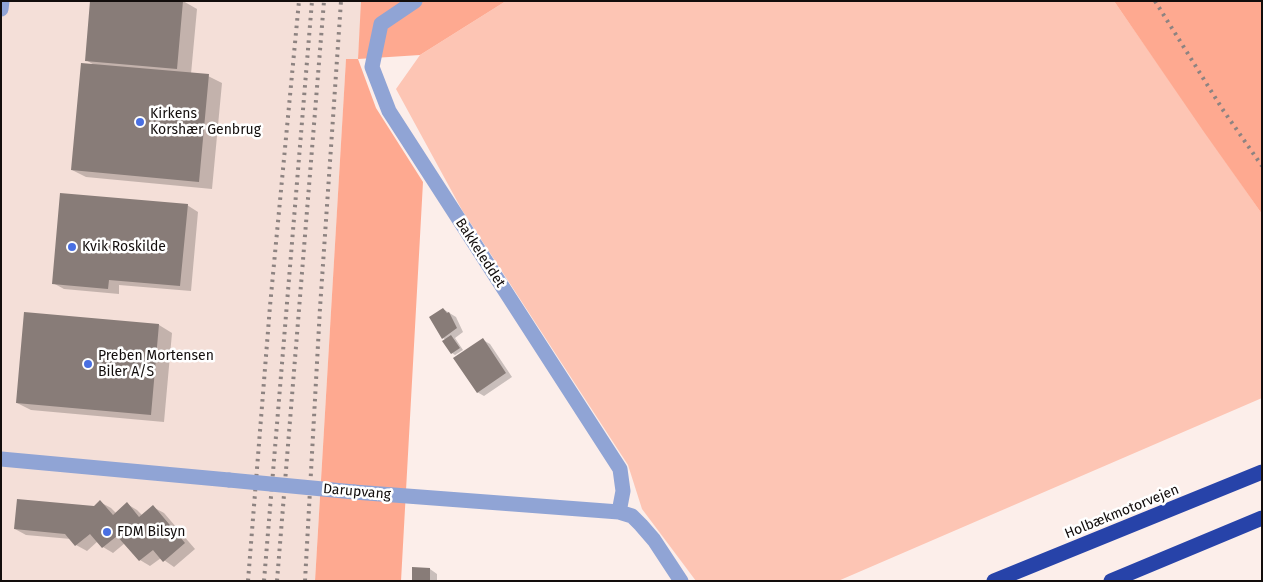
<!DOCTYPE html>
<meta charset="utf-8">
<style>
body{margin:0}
#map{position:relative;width:1263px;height:582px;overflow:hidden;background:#fceeea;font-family:"Fira Sans",sans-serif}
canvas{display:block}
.frame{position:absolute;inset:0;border:2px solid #120d0c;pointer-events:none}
</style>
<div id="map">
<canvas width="1263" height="582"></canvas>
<div class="frame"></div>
</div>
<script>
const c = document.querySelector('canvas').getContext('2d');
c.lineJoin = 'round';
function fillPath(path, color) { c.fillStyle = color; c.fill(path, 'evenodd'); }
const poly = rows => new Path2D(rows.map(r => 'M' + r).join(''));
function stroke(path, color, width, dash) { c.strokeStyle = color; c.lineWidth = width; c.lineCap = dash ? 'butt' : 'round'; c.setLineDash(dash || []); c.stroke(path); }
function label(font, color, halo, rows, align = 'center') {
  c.font = font + ' "Fira Sans",sans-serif'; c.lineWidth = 5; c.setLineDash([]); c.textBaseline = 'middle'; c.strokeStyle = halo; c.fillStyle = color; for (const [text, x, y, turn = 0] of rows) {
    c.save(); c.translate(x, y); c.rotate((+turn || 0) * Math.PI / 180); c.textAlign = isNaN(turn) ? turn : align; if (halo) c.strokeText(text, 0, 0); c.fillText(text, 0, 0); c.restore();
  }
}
fillPath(poly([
 [1,1,362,1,358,59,346,60,315,581,1,581]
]), '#f4dfd8');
fillPath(poly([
 [506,1,1114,1,1262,214,1262,398,838,581,696,581,642,509,628,465,462,210,396,89,420,55]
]), '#fdc5b4');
fillPath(poly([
 [361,1,506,1,420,55,358,59,376,108,423,182,401,581,315,581,346,59,358,59],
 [1114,1,1262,1,1262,214,1204,132]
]), '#fea990');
fillPath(poly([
 [91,1,183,1,197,9,191,74,208,76,222,83,212,189,86,177,72,170,96,66,86,60],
 [187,205,198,212,191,291,119,285,119,294,64,289,53,283],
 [443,309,456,317,463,332,455,338,463,350,455,355,452,353,446,340,443,338],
 [26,313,159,325,172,333,164,422,31,410,17,403],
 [483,340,490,344,512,377,484,396,477,392],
 [100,502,111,508,116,513,127,504,137,510,143,516,153,507,164,513,195,549,174,567,161,558,150,566,140,560,125,543,113,553,103,547,98,541,87,551,76,545,71,539,26,535,15,529,94,507],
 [414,569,430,569,437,574,437,581,413,581]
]), '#0003');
fillPath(poly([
 [90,1,183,1,177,69,85,61],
 [81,63,209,74,199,182,71,170],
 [60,193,188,204,180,286,109,280,108,289,52,284],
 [443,308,447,313,449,312,457,328,442,339,429,317],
 [24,312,159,324,151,415,16,403],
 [451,335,460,348,451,354,442,341],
 [483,338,506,373,477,393,453,358],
 [17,499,94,506,100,500,113,515,127,502,139,517,153,505,185,543,163,562,153,550,139,561,117,536,102,548,90,534,75,546,65,534,14,529],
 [412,567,430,568,430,581,412,581]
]), '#887c78');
stroke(poly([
 [415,1,381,24,372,67,389,111,620,469,623,491,619,512],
 [1,9,2,1],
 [1,459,229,480],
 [354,492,619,512,632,516,641,525,654,540,681,581]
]), '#90a4d5', 15);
stroke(poly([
 [994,581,1262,472],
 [1111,581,1262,518]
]), '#2743a9', 15);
stroke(poly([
 [1155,1,1223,110,1262,166],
 [248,581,270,306,299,1],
 [264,581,312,1],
 [277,581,324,1],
 [305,581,320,308,341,1]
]), '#8d8381', 4, [2.5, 5]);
stroke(poly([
 [229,480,354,492]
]), '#90a4d5', 15);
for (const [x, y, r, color] of [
 [140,122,5,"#496fe2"],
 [72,247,5,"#496fe2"],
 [88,364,5,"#496fe2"],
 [107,532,5,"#496fe2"]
]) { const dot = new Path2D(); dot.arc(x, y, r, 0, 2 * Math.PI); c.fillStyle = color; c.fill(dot); stroke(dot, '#fff', 2); }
label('14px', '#120d0c', '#fff', [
 ["Kirkens",150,114],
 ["Korshær Genbrug",150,130],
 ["Kvik Roskilde",82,247],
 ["Preben Mortensen",98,356],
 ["Biler A/S",98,372],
 ["FDM Bilsyn",117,532]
], 'left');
label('14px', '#120d0c', '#fff', [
 ["Bakkeleddet",480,253,57],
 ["Darupvang",357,492,5],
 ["Holbækmotorvejen",1122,512,-22]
]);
</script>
